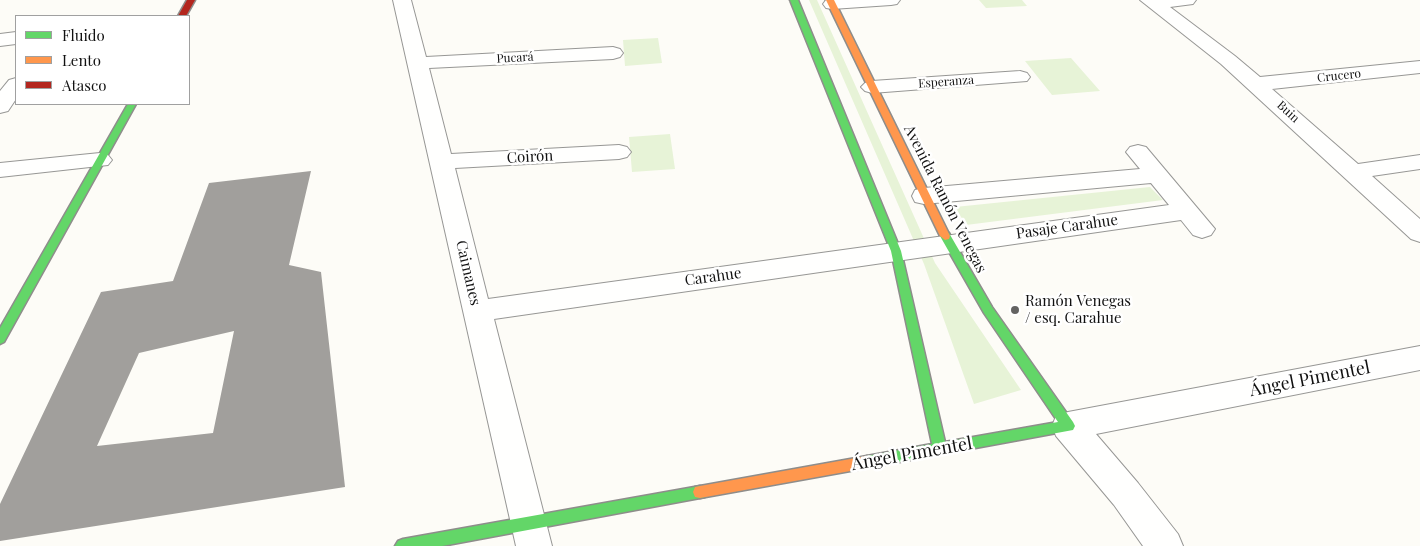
<!DOCTYPE html>
<meta charset="utf-8">
<style>
body{margin:0}
#map{position:relative;width:1420px;height:546px;overflow:hidden;background:#fdfcf7;font-family:"Playfair Display",serif}
canvas{display:block}
.legend{position:absolute;left:15px;top:15px;width:175px;height:90px;box-sizing:border-box;background:#fff;border:1px solid #a0a0a0;margin:0;padding:6px 9px;list-style:none;font-size:15px;color:#111}
.legend li{display:flex;align-items:center;gap:10px;height:25px}
.legend b{width:25px;border:1px solid #a0a0a0}
</style>
<div id="map">
<canvas width="1420" height="546"></canvas>
<ul class="legend">
<li><b style="height:6px;background:#63d668"></b>Fluido</li>
<li><b style="height:6px;background:#ff974d"></b>Lento</li>
<li><b style="height:6px;background:#b3261e"></b>Atasco</li>
</ul>
</div>
<script>
const c = document.querySelector('canvas').getContext('2d');
c.lineJoin = 'round';
function fillPath(path, color) { c.fillStyle = color; c.fill(path, 'evenodd'); }
const poly = rows => new Path2D(rows.map(r => 'M' + r).join(''));
function stroke(path, color, width, dash) { c.strokeStyle = color; c.lineWidth = width; c.lineCap = dash ? 'butt' : 'round'; c.setLineDash(dash || []); c.stroke(path); }
function label(font, color, halo, rows, align = 'center') {
  c.font = font + ' "Playfair Display",serif'; c.lineWidth = 5; c.setLineDash([]); c.textBaseline = 'middle'; c.strokeStyle = halo; c.fillStyle = color; for (const [text, x, y, turn = 0] of rows) {
    c.save(); c.translate(x, y); c.rotate((+turn || 0) * Math.PI / 180); c.textAlign = isNaN(turn) ? turn : align; if (halo) c.strokeText(text, 0, 0); c.fillText(text, 0, 0); c.restore();
  }
}
fillPath(poly([
 [809,0,817,0,935,263,1021,390,974,404,924,264],
 [979,0,1022,0,1027,6,986,8],
 [658,38,662,63,625,66,623,40],
 [1071,58,1100,91,1052,95,1025,61],
 [670,134,675,169,632,172,629,137],
 [1150,187,1163,200,966,225,955,207]
]), '#e7f3d7');
fillPath(poly([
 [311,171,289,265,321,272,345,487,0,541,0,504,101,292,173,281,209,183],
 [234,331,213,433,97,446,139,353]
]), '#a19f9c');
const street = poly([
 [393,0,411,0,426,57,613,47,620,49,623,53,620,57,613,59,429,68,451,154,619,145,627,147,631,152,627,157,619,159,455,168,488,299,1169,205,1151,183,924,204,915,202,912,196,915,190,924,188,1140,169,1126,152,1130,147,1138,145,1146,147,1215,229,1211,235,1202,238,1193,235,1181,220,494,319,552,546,516,546,393,0],
 [826,0,900,0,897,4,891,5,832,9,826,8,823,4,826,0],
 [1140,0,1196,0,1193,4,1170,7,1235,56,1260,77,1420,61,1420,73,1272,89,1358,164,1420,155,1420,169,1372,176,1420,219,1420,242,1411,239,1221,64,1140,0],
 [16,32,16,44,0,46,0,34,16,32],
 [1020,71,1027,73,1030,77,1027,81,872,93,865,91,861,87,865,83,872,81,1020,71],
 [16,78,16,99,8,111,0,113,0,91,9,80,16,78],
 [100,153,108,155,112,160,108,165,0,177,0,163,100,153],
 [1420,346,1420,370,1096,434,1138,483,1178,534,1183,546,1143,546,1114,505,1056,436,1052,426,1056,416,1068,412,1420,346]
]);
const fast = poly([
 [790,0,798,0,901,251,945,442,1058,422,984,313,940,236,945,232,949,233,992,307,1073,422,1075,426,1073,430,867,468,862,466,860,462,862,458,867,456,932,444,891,251,790,0],
 [128,104,136,104,4,342,0,344,0,328,128,104],
 [700,486,705,487,707,492,705,497,700,498,442,546,395,546,398,541,403,539,700,486]
]);
const slow = poly([
 [826,0,834,0,950,236,949,239,945,240,940,236,826,0],
 [867,456,872,458,874,462,872,466,867,468,700,498,695,497,693,492,695,487,700,486,867,456]
]);
const jam = poly([
 [187,0,195,0,186,16,178,16,187,0]
]);
stroke(street, '#979795', 2);
stroke(fast, '#8e8d8b', 3);
stroke(slow, '#8e8d8b', 3);
stroke(jam, '#8e8d8b', 3);
fillPath(street, '#fffffe');
fillPath(fast, '#63d668');
fillPath(slow, '#ff974d');
fillPath(jam, '#b3261e');
for (const [x, y, r, color] of [
 [1015,310,5,"#646362"]
]) { const dot = new Path2D(); dot.arc(x, y, r, 0, 2 * Math.PI); c.fillStyle = color; c.fill(dot); stroke(dot, '#fff', 2); }
label('12px', '#111', '#fff', [
 ["Pucará",515,58,-3],
 ["Crucero",1339,76,-6],
 ["Esperanza",946,82,-4],
 ["Buin",1288,112,42]
]);
label('15px', '#111', '#fff', [
 ["Coirón",530,157,-3],
 ["Avenida Ramón Venegas",945,199,63],
 ["Pasaje Carahue",1067,227,-8],
 ["Caimanes",468,273,77],
 ["Carahue",713,277,-8]
]);
label('15px', '#111', '#fff', [
 ["Ramón Venegas",1025,301],
 ["/ esq. Carahue",1025,318]
], 'left');
label('18px', '#111', '#fff', [
 ["Ángel Pimentel",1310,379,-11],
 ["Ángel Pimentel",912,454,-10]
]);
</script>
